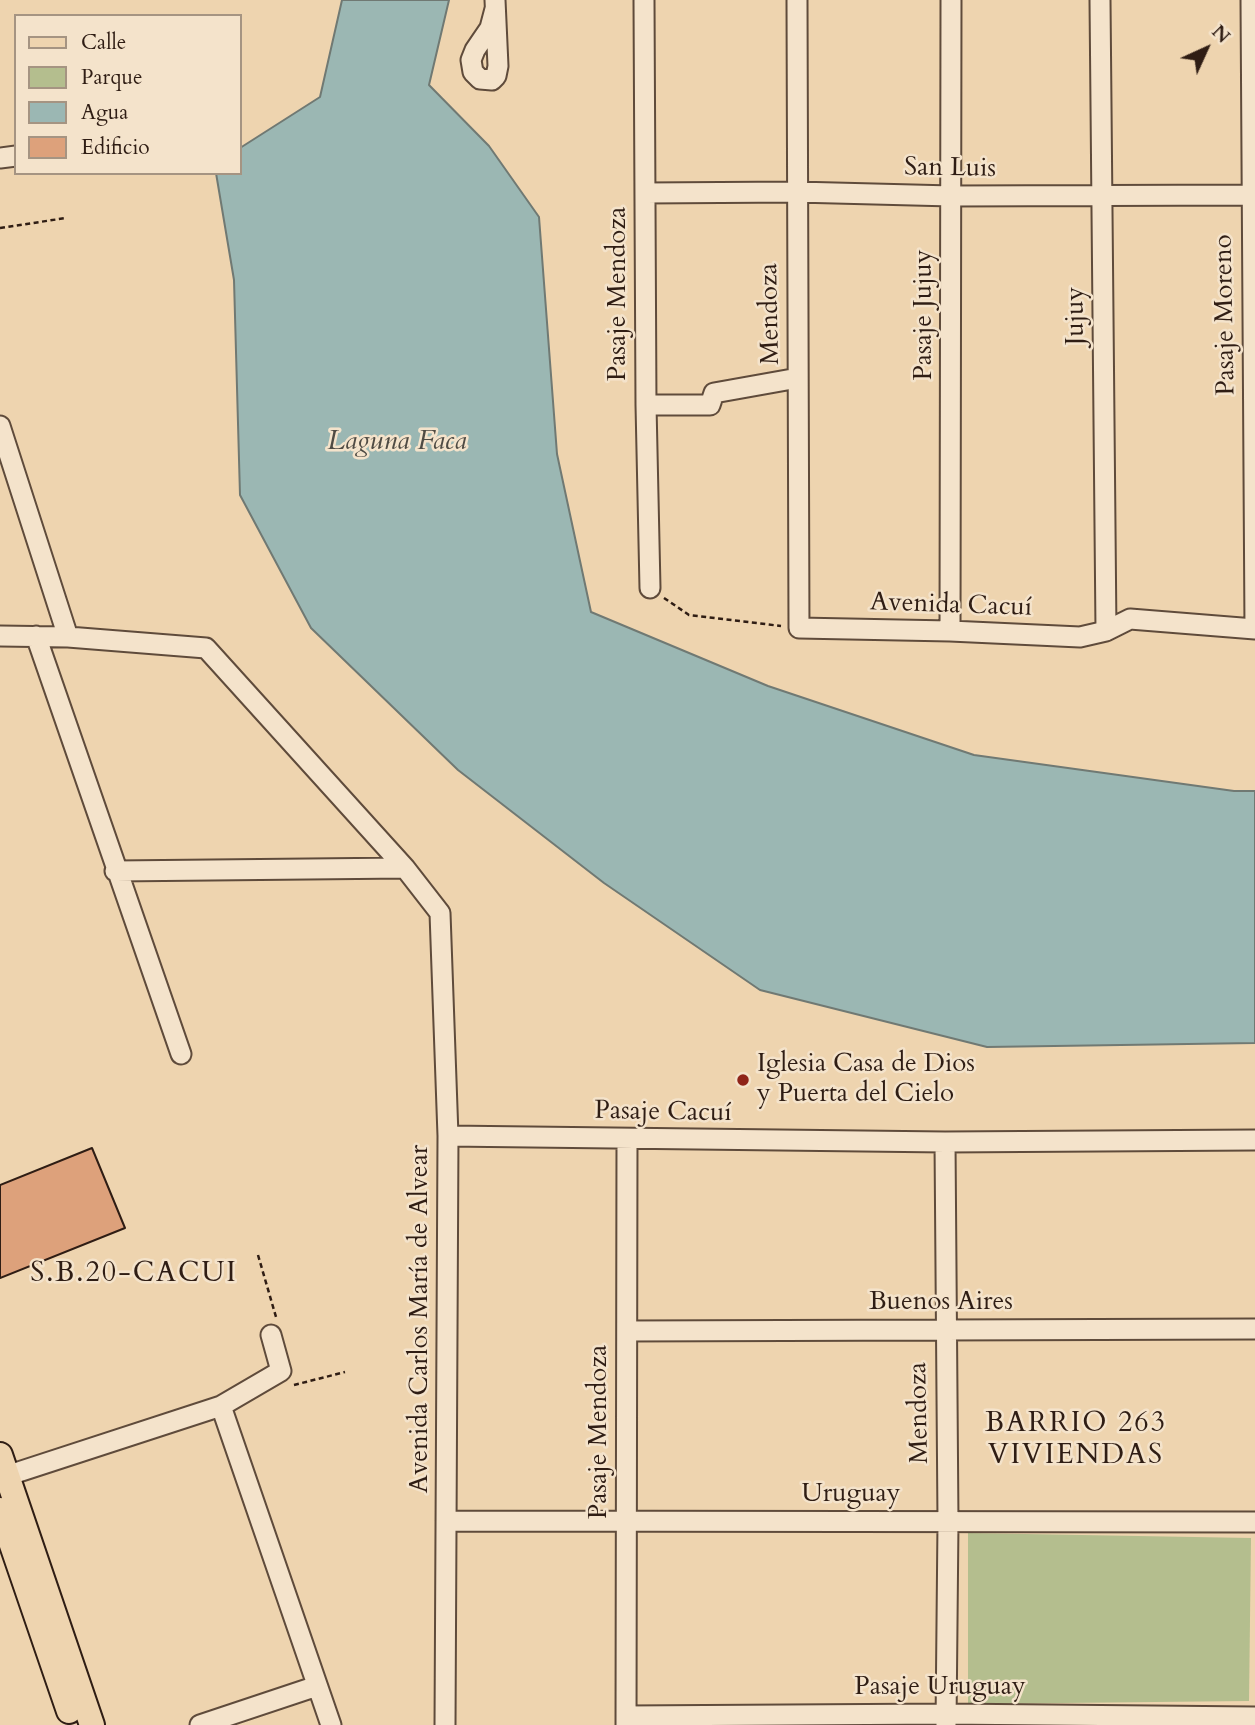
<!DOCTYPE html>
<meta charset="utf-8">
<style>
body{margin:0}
#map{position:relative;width:1255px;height:1725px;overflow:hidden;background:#eed4af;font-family:Cardo,serif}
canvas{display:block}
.legend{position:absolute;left:14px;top:14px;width:228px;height:161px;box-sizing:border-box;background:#f4e3cb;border:2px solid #a59482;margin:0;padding:9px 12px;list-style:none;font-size:21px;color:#2f1d14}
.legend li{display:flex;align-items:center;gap:14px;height:35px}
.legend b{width:35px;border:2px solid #a59482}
.north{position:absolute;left:1171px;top:14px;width:70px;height:70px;-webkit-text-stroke:5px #f4e3cb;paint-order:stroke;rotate:45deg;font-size:19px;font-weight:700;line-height:28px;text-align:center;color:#2f1d14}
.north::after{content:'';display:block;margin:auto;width:24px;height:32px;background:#2f1d14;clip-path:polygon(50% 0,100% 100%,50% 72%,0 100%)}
</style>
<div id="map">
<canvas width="1255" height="1725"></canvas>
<ul class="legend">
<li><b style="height:9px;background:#eed4af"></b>Calle</li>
<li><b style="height:19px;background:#b4be8e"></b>Parque</li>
<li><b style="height:19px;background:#9bb7b3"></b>Agua</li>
<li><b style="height:19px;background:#dda17b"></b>Edificio</li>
</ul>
<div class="north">N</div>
</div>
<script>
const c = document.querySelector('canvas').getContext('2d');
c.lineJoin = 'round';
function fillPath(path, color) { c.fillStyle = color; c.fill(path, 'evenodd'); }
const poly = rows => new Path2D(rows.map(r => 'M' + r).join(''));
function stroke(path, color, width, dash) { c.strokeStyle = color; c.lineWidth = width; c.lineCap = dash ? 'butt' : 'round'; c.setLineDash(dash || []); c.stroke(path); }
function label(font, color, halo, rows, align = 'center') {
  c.font = font + ' Cardo,serif'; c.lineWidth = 5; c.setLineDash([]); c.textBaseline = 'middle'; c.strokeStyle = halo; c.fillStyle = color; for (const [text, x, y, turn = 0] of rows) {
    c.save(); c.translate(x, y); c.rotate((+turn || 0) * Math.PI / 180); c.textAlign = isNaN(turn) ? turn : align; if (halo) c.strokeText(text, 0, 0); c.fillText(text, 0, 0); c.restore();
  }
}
fillPath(poly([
 [968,1533,1251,1538,1249,1701,968,1704]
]), '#b4be8e');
const water = poly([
 [342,0,449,0,429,85,489,146,539,217,557,454,591,612,768,686,974,755,1234,791,1255,791,1255,1043,987,1047,760,990,604,883,458,770,311,628,240,495,234,280,216,173,240,173,240,148,320,97,342,0]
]);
fillPath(water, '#9bb7b3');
stroke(water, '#707973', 2);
const building = poly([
 [92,1148,125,1228,0,1278,0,1185,92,1148]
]);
fillPath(building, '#dda17b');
stroke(building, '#2f1d14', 2);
const minor = poly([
 [495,0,498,66,496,76,492,80,480,79,473,72,471,60,475,50,490,28,495,9],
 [644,0,646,405,650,588],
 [797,0,799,628,950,631,1080,637,1106,631,1130,619,1255,629,1251,0],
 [1100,0,1106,631],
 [0,158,16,156],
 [645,193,796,192,952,196,1255,195],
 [646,405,710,405,714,393,798,378],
 [0,426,68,637],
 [950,631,951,0],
 [0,636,68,637,206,648,405,868,440,913,448,1136,445,1725],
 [36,636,181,1054],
 [115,871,405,868],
 [448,1136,945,1142,1255,1140],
 [945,1142,948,1522,946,1724],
 [627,1331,1255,1329],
 [221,1406,331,1725],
 [0,1478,221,1406,281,1371,271,1335],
 [446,1521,1255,1522],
 [626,1716,946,1714,1255,1717],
 [200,1725,317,1686],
 [626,1725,627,1139]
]);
const major = poly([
 [0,1455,92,1725],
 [0,1510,69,1711]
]);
stroke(minor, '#5f4b3b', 23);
stroke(major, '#2f1d14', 28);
stroke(poly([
 [0,228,66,218],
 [664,598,689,615,781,626],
 [258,1255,276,1317],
 [294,1385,345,1372]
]), '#2f1d14', 2.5, [5, 3.5]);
stroke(minor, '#f4e3cb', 19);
stroke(major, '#eed4af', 24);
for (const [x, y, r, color] of [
 [743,1080,7,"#8f2418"]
]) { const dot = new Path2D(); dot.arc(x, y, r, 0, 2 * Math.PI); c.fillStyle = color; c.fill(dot); stroke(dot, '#f4e3cb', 2.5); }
label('26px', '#2f1d14', '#f4e3cb', [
 ["San Luis",950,169,1],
 ["Pasaje Mendoza",619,294,-90],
 ["Mendoza",771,314,-91],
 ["Pasaje Jujuy",925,315,-90],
 ["Pasaje Moreno",1226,315,-91],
 ["Jujuy",1077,316,-90],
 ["Avenida Cacuí",951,606,2],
 ["Pasaje Cacuí",663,1113,1],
 ["Buenos Aires",941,1303],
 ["Avenida Carlos María de Alvear",421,1319,-90],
 ["Mendoza",920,1413,-91],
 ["Pasaje Mendoza",600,1432,-90],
 ["Uruguay",851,1495],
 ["Pasaje Uruguay",940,1688]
]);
label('26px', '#2f1d14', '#f4e3cb', [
 ["Iglesia Casa de Dios",757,1065],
 ["y Puerta del Cielo",757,1095]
], 'left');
label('italic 28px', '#4f4b44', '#f4e3cb', [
 ["Laguna Faca",397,443]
]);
c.letterSpacing = '2px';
label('28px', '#2f1d14', '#f4e3cb', [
 ["S.B.20-CACUI",134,1275],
 ["BARRIO 263",1076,1425],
 ["VIVIENDAS",1076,1457]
]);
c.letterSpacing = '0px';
</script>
